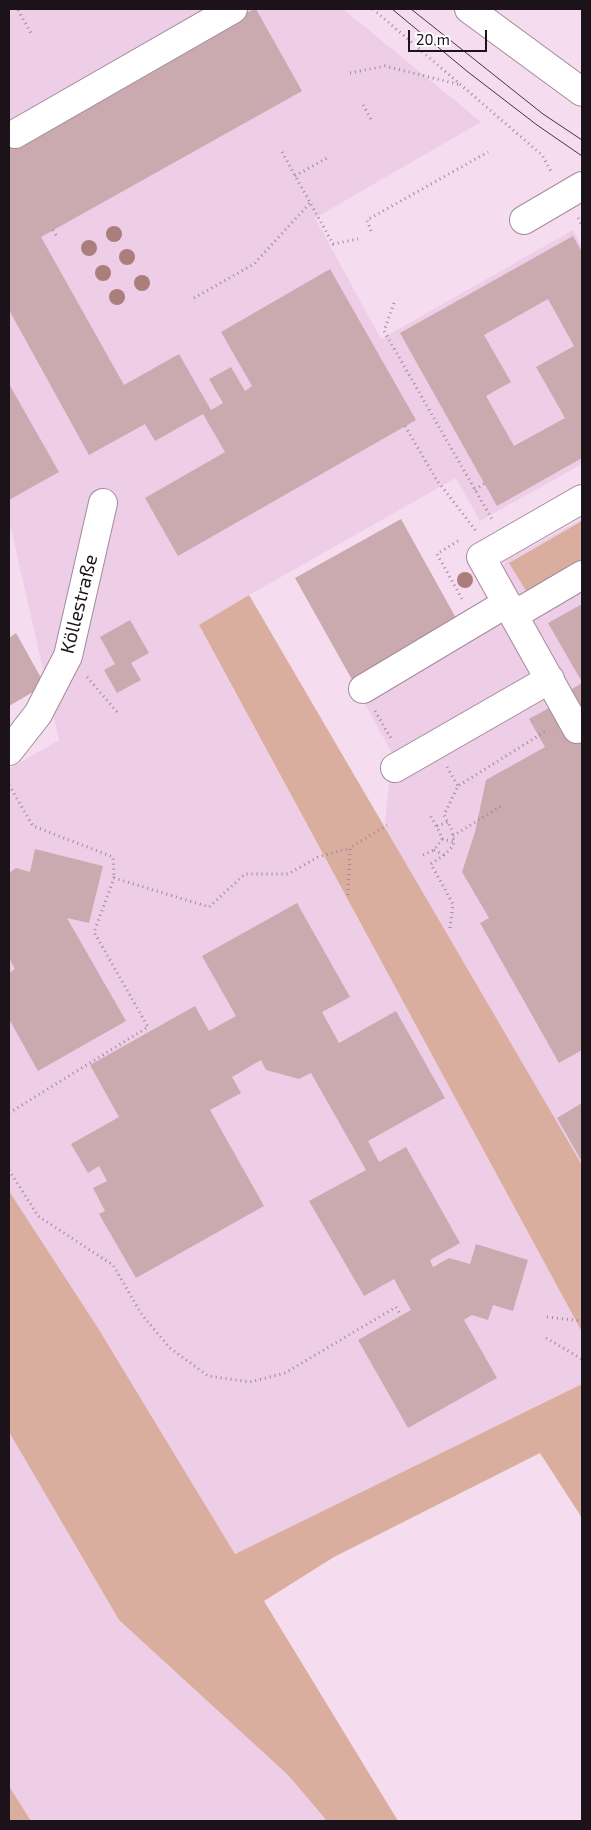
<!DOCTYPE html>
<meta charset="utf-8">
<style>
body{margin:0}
#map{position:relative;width:591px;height:1830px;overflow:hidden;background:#f6dcef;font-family:"Exo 2",sans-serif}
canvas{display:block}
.frame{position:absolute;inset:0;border:10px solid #1b1319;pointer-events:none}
.scale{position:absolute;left:408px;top:30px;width:79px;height:22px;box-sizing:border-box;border:2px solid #1b1319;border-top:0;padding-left:6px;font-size:15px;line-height:18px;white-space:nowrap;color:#1b1319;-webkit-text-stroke:4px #fff;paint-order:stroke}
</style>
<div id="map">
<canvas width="591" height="1830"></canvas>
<div class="frame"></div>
<div class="scale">20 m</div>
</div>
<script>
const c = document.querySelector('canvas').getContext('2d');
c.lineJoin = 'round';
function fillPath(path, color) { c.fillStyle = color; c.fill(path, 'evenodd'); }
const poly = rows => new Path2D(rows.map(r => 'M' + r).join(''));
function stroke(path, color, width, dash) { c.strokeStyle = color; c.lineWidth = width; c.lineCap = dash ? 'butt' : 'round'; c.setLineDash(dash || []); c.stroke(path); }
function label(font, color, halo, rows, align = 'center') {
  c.font = font + ' "Exo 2",sans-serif'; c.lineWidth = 4; c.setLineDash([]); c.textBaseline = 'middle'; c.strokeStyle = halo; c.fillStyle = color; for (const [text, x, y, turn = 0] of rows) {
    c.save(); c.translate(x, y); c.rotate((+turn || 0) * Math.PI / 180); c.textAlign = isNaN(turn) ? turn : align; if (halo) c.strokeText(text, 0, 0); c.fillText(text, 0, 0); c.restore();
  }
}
fillPath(poly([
 [9,9,343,9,481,122,315,218,381,339,573,230,582,246,582,464,480,521,456,478,249,595,199,626,582,1332,582,1384,235,1554,98,1328,9,1191,9,769,59,740,9,520],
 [582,519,582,1167,383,844,392,753,361,697,461,641,506,560],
 [9,1432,119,1620,288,1775,327,1821,31,1821,9,1786]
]), '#eecee6');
fillPath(poly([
 [582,521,582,563,528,594,509,563],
 [249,595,582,1165,582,1332,199,625],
 [9,1191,98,1328,235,1554,582,1384,582,1518,540,1453,334,1557,264,1601,398,1821,327,1821,288,1775,119,1620,9,1432],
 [9,1786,31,1821,9,1821]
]), '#daae9e');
fillPath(poly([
 [254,9,256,9,302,91,41,237,124,385,179,354,211,410,223,403,209,379,222,372,231,367,245,391,252,386,221,332,330,269,416,420,178,556,145,498,225,452,203,414,155,441,145,424,89,455,9,310,9,146],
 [573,236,582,252,582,458,497,506,400,333],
 [548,299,574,346,536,367,565,418,514,446,486,396,511,382,484,335],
 [9,384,59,472,9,500],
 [401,519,461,627,355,685,295,578],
 [582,604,582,682,548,623],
 [130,620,149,653,131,663,141,680,117,693,104,670,115,664,100,637],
 [16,633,45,685,9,706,9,638],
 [582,683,582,1050,559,1063,480,923,489,918,462,872,475,832,486,780,545,747,529,719,558,703,555,699],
 [35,849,103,866,89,923,67,918,126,1021,38,1071,9,1019,9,973,15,969,9,958,9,873,16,868,30,872],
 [297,903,350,997,322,1012,339,1043,396,1011,445,1098,368,1141,379,1162,406,1147,460,1243,430,1260,433,1267,449,1258,470,1264,476,1244,528,1260,513,1311,493,1305,488,1320,472,1315,464,1320,497,1378,408,1428,358,1340,411,1310,394,1279,364,1296,309,1201,366,1170,311,1073,299,1079,266,1070,261,1060,232,1077,241,1093,210,1110,264,1206,136,1278,99,1214,105,1211,93,1188,107,1181,99,1166,88,1173,71,1144,119,1117,90,1065,195,1006,209,1031,236,1016,202,956],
 [582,1103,582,1162,557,1118]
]), '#caaaaf');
const minor = poly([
 [469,9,582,92],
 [15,134,233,9],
 [524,220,582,186],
 [514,615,582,575],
 [363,689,507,603],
 [577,729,481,557,582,499],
 [9,751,38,714,68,656,103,503],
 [395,768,550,679]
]);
stroke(minor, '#a28a9c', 30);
stroke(poly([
 [373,9,542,155,552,173],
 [18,10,31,33],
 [350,73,385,66,461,85],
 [363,105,371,119],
 [282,152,333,244,358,239],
 [295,176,327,158],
 [578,218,582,226],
 [53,230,57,237],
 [371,231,367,220,488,152],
 [194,298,254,264,310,203],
 [394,303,384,331,493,521],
 [405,426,436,479,476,531],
 [475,490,485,483],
 [458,541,437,554,462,599],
 [87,677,118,713],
 [375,711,392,740],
 [447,767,458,786],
 [9,785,33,826,113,857,114,878],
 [437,826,448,822],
 [453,836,501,806],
 [442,839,454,842],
 [434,850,444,855],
 [423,855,434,850,442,839,440,833,430,815],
 [348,895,350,848,387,825],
 [450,928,453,904,431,864,444,855,452,847,454,842,452,830,444,815,458,786,546,731],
 [9,1113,148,1027,94,932,114,878,209,907,245,874,288,874,318,857,350,848],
 [9,1170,38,1216,113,1265,142,1315,170,1348,208,1376,250,1382,285,1373,396,1307,401,1315],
 [547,1317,582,1321],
 [546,1338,582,1359]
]), '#9d8a98', 3, [1, 4]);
stroke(minor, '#fff', 28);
stroke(poly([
 [392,9,468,72,537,125,582,156],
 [411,9,543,114,582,140]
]), '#40353d', 1);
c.fillStyle = '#aa7f7b';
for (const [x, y] of [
 [114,234],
 [89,248],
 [127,257],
 [103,273],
 [142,283],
 [117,297],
 [465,580]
]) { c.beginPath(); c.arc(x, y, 8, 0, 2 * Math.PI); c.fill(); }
label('19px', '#1b1319', '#fff', [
 ["Köllestraße",79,604,-76]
]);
</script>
